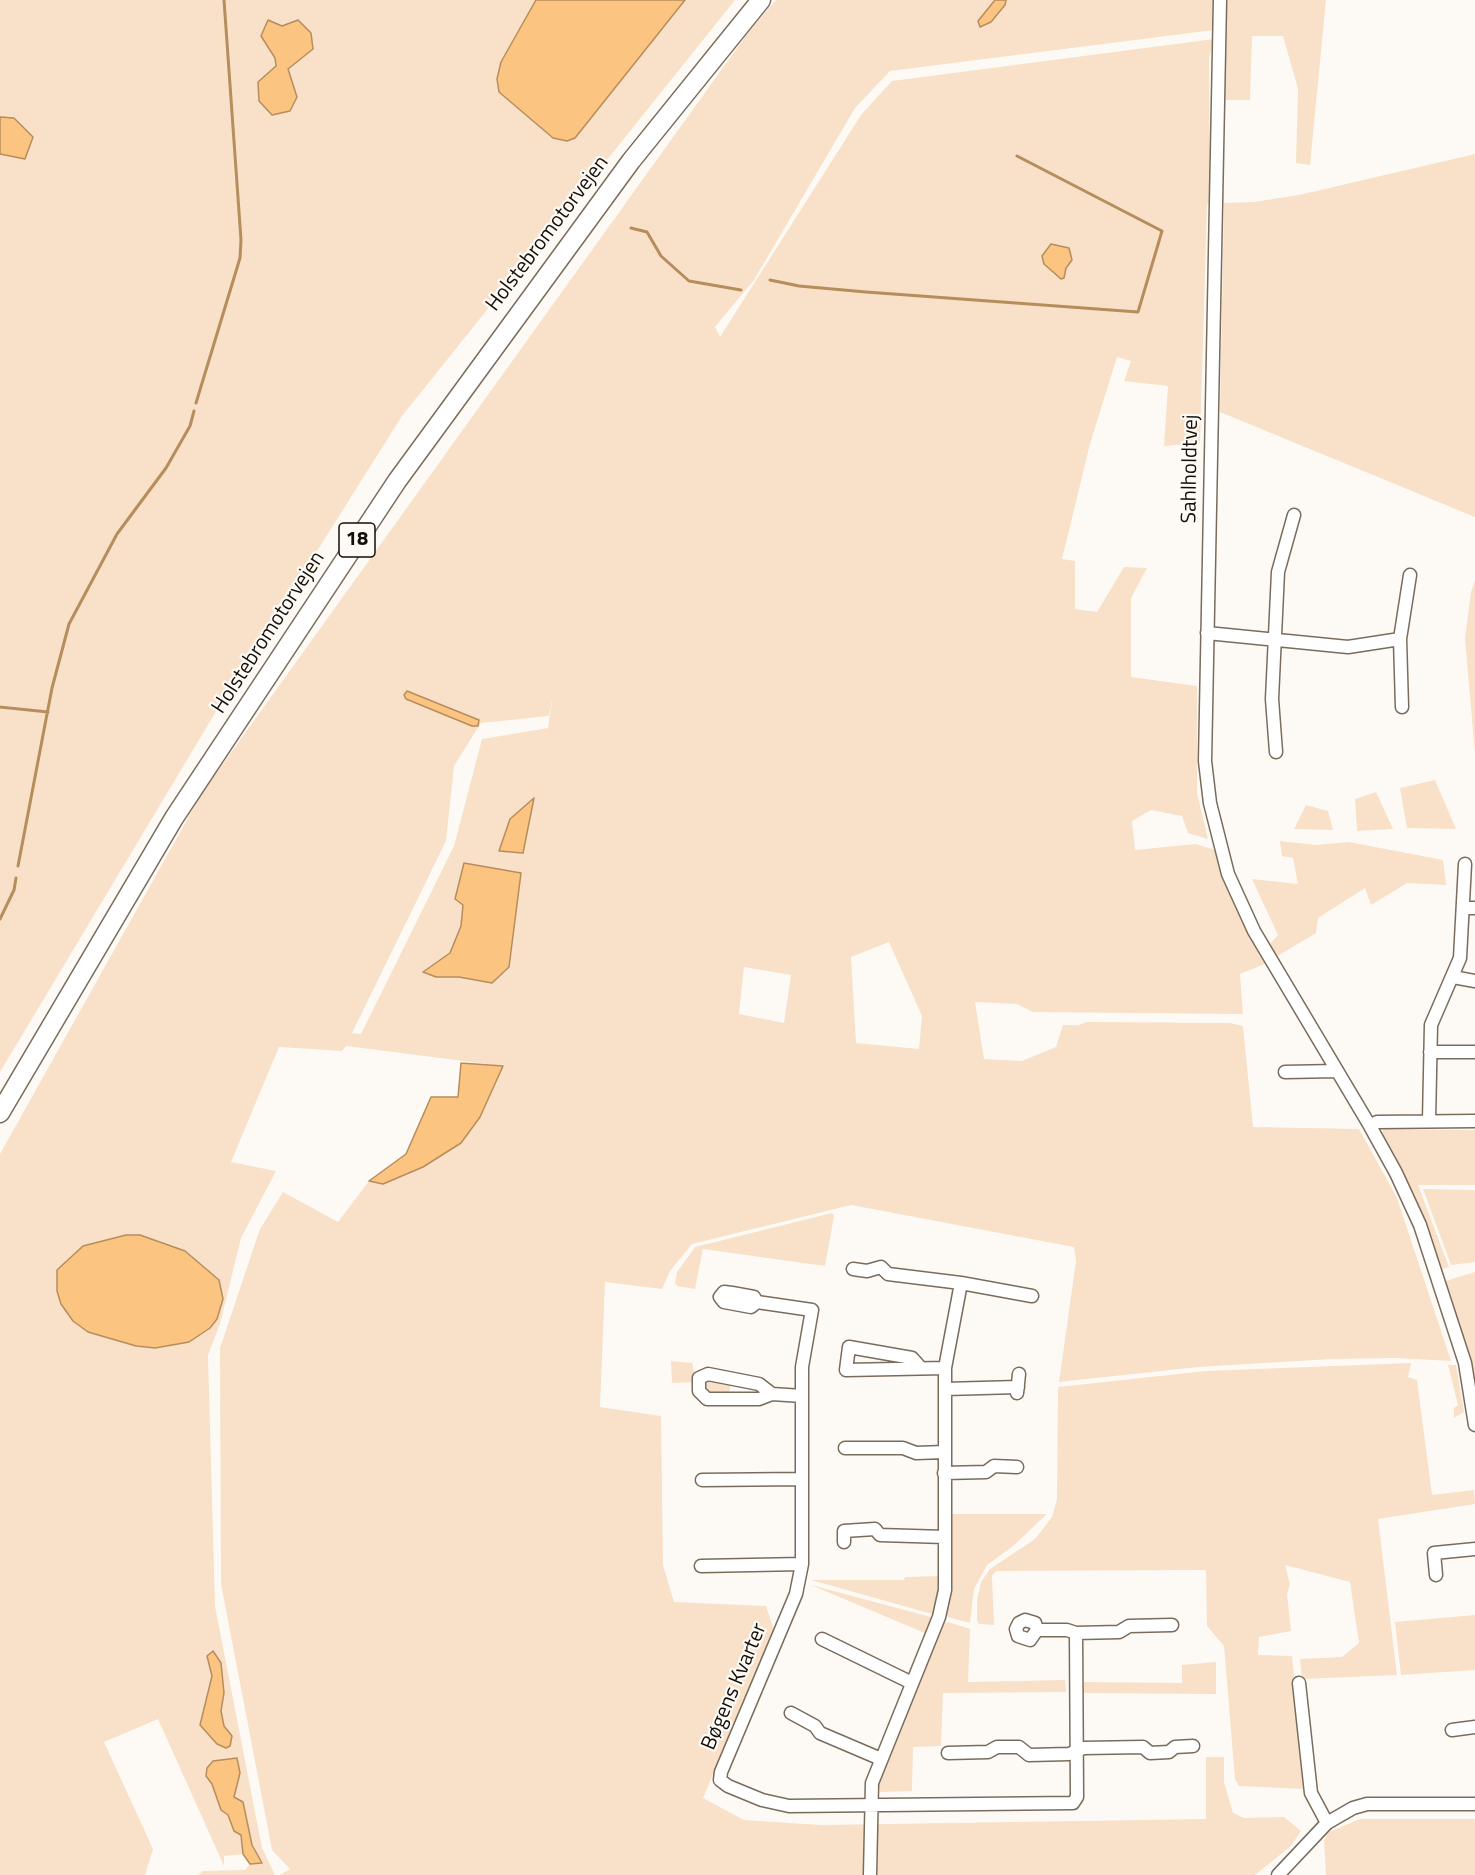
<!DOCTYPE html>
<meta charset="utf-8">
<style>
body{margin:0}
canvas{display:block;background:#fdfaf6}
</style>
<canvas width="1475" height="1875"></canvas>
<script>
const c = document.querySelector('canvas').getContext('2d');
c.lineJoin = 'round';
function fillPath(path, color) { c.fillStyle = color; c.fill(path, 'evenodd'); }
const poly = rows => new Path2D(rows.map(r => 'M' + r).join(''));
function stroke(path, color, width, dash) { c.strokeStyle = color; c.lineWidth = width; c.lineCap = dash ? 'butt' : 'round'; c.setLineDash(dash || []); c.stroke(path); }
function label(font, color, halo, rows, align = 'center') {
  c.font = font + ' "Titillium Web",sans-serif'; c.lineWidth = 4.5; c.setLineDash([]); c.textBaseline = 'middle'; c.strokeStyle = halo; c.fillStyle = color; for (const [text, x, y, turn = 0] of rows) {
    c.save(); c.translate(x, y); c.rotate((+turn || 0) * Math.PI / 180); c.textAlign = isNaN(turn) ? turn : align; if (halo) c.strokeText(text, 0, 0); c.fillText(text, 0, 0); c.restore();
  }
}
fillPath(poly([
 [0,0,536,0,501,62,497,79,499,92,553,138,575,138,685,0,735,0,402,416,217,710,0,1072,0,706,40,710,0,705],
 [776,0,1215,0,1214,30,890,71,855,108,754,280,715,327,720,337,861,115,892,81,1214,39,1209,58,1210,200,1207,205,1200,443,1164,446,1168,386,1124,381,1131,361,1117,357,1090,444,1062,559,1075,561,1075,609,1097,612,1124,567,1147,568,1131,598,1131,677,1197,686,1197,793,1208,839,1188,833,1182,816,1151,810,1132,821,1135,850,1195,844,1216,850,1229,893,1248,934,1267,963,1240,974,1243,1014,1033,1012,1017,1004,975,1002,984,1059,1022,1061,1056,1047,1063,1025,1079,1025,1086,1022,1230,1023,1243,1026,1253,1127,1359,1129,1397,1198,1451,1361,1396,1358,1331,1359,1198,1367,1059,1382,1076,1261,1074,1247,851,1205,692,1244,670,1271,662,1289,605,1282,600,1407,661,1416,663,1565,674,1602,766,1606,774,1630,703,1798,744,1820,821,1825,1206,1819,1206,1757,1224,1757,1224,1782,1233,1813,1244,1818,1284,1817,1301,1831,1291,1846,1255,1875,280,1875,290,1869,272,1850,221,1584,220,1348,260,1229,283,1192,338,1222,369,1181,383,1184,503,1066,346,1046,342,1051,279,1047,231,1162,276,1171,241,1238,220,1324,208,1355,215,1606,262,1848,275,1875,198,1875,203,1871,245,1870,250,1864,243,1854,224,1856,224,1866,158,1719,104,1742,153,1849,145,1875,0,1875,0,1154,202,793,750,30],
 [553,694,548,728,482,739,454,846,361,1034,352,1033,446,841,454,766,481,723,549,716],
 [889,942,922,1016,919,1049,856,1043,851,957],
 [744,967,791,975,784,1023,739,1014],
 [1226,0,1326,0,1310,165,1296,163,1298,89,1283,36,1252,36,1250,100,1224,100],
 [1475,154,1475,517,1220,412,1224,203,1254,202,1299,195],
 [1475,580,1475,754,1465,638,1471,592],
 [1435,780,1456,829,1407,828,1400,788],
 [1376,792,1393,829,1357,831,1355,799],
 [1306,805,1328,811,1333,830,1294,829],
 [1280,841,1317,845,1349,842,1443,860,1446,885,1407,883,1371,905,1365,888,1318,918,1316,933,1276,957,1270,944,1278,935,1252,879,1298,884,1293,858,1282,856],
 [1383,1129,1475,1130,1475,1185,1418,1185,1449,1267,1442,1269,1409,1187,1382,1136],
 [1423,1189,1475,1190,1475,1262,1451,1265],
 [832,1213,834,1216,825,1266,703,1249,695,1289,677,1286,675,1283,677,1272,695,1247],
 [1475,1272,1475,1382,1445,1281],
 [671,1361,692,1363,696,1382,672,1383],
 [1411,1363,1408,1377,1417,1380,1432,1495,1474,1490,1475,1504,1378,1519,1397,1675,1302,1679,1300,1659,1342,1657,1359,1643,1350,1582,1285,1565,1290,1584,1287,1594,1291,1631,1259,1637,1258,1655,1292,1656,1305,1789,1239,1786,1235,1779,1224,1646,1207,1626,1206,1570,996,1571,992,1576,994,1625,979,1624,977,1621,977,1600,981,1582,990,1569,1035,1539,1052,1517,1057,1499,1058,1387,1206,1371],
 [1448,1365,1456,1365,1464,1412,1454,1418,1454,1408,1458,1405],
 [708,1378,731,1382,729,1394,708,1394,705,1391,705,1381],
 [950,1514,1047,1514,1012,1547,987,1565,974,1589,970,1623,948,1617,946,1614,949,1592],
 [940,1576,935,1612,932,1614,811,1580,904,1580,905,1577],
 [811,1585,931,1617,933,1620,927,1634],
 [1475,1615,1475,1670,1401,1675,1395,1622],
 [948,1622,970,1629,968,1682,1065,1680,1066,1692,943,1693,941,1746,913,1747,912,1791,880,1792,878,1782,943,1623],
 [1216,1662,1216,1694,1084,1693,1084,1682,1182,1683,1182,1665],
 [1360,1819,1475,1819,1475,1875,1326,1875,1324,1840,1329,1832]
]), '#f8e1c8');
const water = poly([
 [536,0,685,0,575,138,567,141,553,138,499,92,497,79,501,62,536,0],
 [995,0,1006,0,1005,5,991,22,980,27,978,21,995,0],
 [268,20,282,26,298,20,311,33,313,49,288,69,297,97,290,111,272,115,259,101,258,82,276,66,275,58,261,36,268,20],
 [0,117,14,118,33,137,25,159,0,154,0,117],
 [1051,244,1069,248,1072,260,1066,268,1064,278,1061,279,1044,264,1042,256,1051,244],
 [407,691,479,720,478,726,472,726,406,699,404,695,407,691],
 [534,798,523,853,499,851,510,819,534,798],
 [464,863,521,873,509,967,492,983,459,977,436,977,423,972,450,953,461,926,463,905,455,899,464,863],
 [461,1063,503,1066,480,1117,461,1143,423,1167,383,1184,369,1181,406,1154,431,1097,458,1097,461,1063],
 [126,1235,140,1235,185,1251,219,1280,223,1299,217,1319,210,1328,189,1342,155,1348,136,1346,88,1332,73,1321,61,1304,57,1291,57,1270,83,1246,126,1235],
 [213,1651,221,1663,224,1693,221,1711,224,1726,232,1736,230,1746,226,1748,217,1744,200,1725,212,1676,207,1656,213,1651],
 [237,1758,240,1773,234,1797,243,1802,252,1845,262,1863,250,1864,243,1854,241,1835,234,1831,228,1815,221,1810,212,1784,206,1776,207,1768,213,1761,237,1758]
]);
fillPath(water, '#fcc481');
stroke(water, '#b68d5d', 1.5);
stroke(poly([
 [631,228,647,232,661,256,689,281,741,290],
 [770,280,799,286,866,292,1138,312,1162,231,1017,156],
 [196,403,240,258,241,240,224,0],
 [0,707,48,712],
 [18,866,52,688,69,624,117,534,166,468,190,426,194,411],
 [0,919,14,890,16,878]
]), '#b68d5d', 3);
const minor = poly([
 [1220,0,1205,761,1210,803,1228,874,1254,931,1370,1126,1396,1173,1420,1225,1465,1363,1475,1425],
 [1207,633,1348,647,1400,639],
 [1402,707,1400,639,1410,575],
 [1276,752,1272,699,1278,572,1294,515],
 [1463,908,1475,908],
 [1453,977,1475,981],
 [1430,1052,1475,1052],
 [1285,1072,1337,1071],
 [1429,1121,1431,1025,1460,958,1465,864],
 [1370,1126,1377,1122,1475,1121],
 [853,1269,867,1271,881,1267,888,1274,961,1283,945,1368,945,1590,939,1617,872,1783,870,1875],
 [961,1283,1032,1296],
 [757,1302,751,1307,724,1302,720,1297,724,1292,732,1293,754,1297,757,1302,812,1310,802,1367,802,1564,796,1594,721,1772,720,1780,728,1786,762,1800,789,1806,1073,1803,1077,1797,1076,1633],
 [921,1368,912,1358,849,1347,846,1370,945,1368],
 [945,1389,1018,1387],
 [1017,1393,1019,1374],
 [772,1394,759,1384,708,1374,699,1378,699,1391,707,1399,759,1399,772,1394,802,1396],
 [845,1448,903,1448,916,1453,945,1452],
 [944,1473,986,1472,994,1466,1017,1467],
 [702,1480,802,1479],
 [844,1542,844,1531,875,1529,880,1535,945,1537],
 [701,1566,802,1564],
 [1436,1575,1434,1553,1475,1549],
 [1037,1630,1030,1640,1018,1636,1016,1629,1019,1623,1025,1620,1035,1623,1037,1630,1067,1630,1076,1633,1119,1632,1129,1626,1172,1625],
 [822,1639,912,1683],
 [1299,1683,1311,1793,1327,1823],
 [791,1713,815,1726,820,1733,881,1759],
 [1452,1730,1475,1727],
 [948,1753,988,1752,997,1747,1019,1747,1029,1755,1069,1754,1084,1748,1143,1747,1150,1753,1169,1752,1175,1747,1193,1746],
 [1278,1875,1327,1823,1353,1808,1367,1804,1475,1804]
]);
const highway = poly([
 [0,1113,174,818,397,481,631,161,761,0]
]);
stroke(minor, '#7a6c5c', 15);
stroke(highway, '#7a6c5c', 21);
stroke(minor, '#fff', 12);
stroke(highway, '#fff', 18);
for (const [x, y, w] of [
 [357,540,36]
]) { const box = new Path2D(); box.roundRect(x - w / 2, y - 17, w, 34, 4.5); c.fillStyle = '#fdfaf6'; c.fill(box); stroke(box, '#130e08', 1.5); }
label('bold 20px', '#130e08', null, [
 ["18",357,540]
]);
label('21px', '#130e08', '#fdfaf6', [
 ["Holstebromotorvejen",548,234,-53],
 ["Sahlholdtvej",1191,469,-89],
 ["Holstebromotorvejen",269,633,-57],
 ["Bøgens Kvarter",735,1687,-67]
]);
</script>
